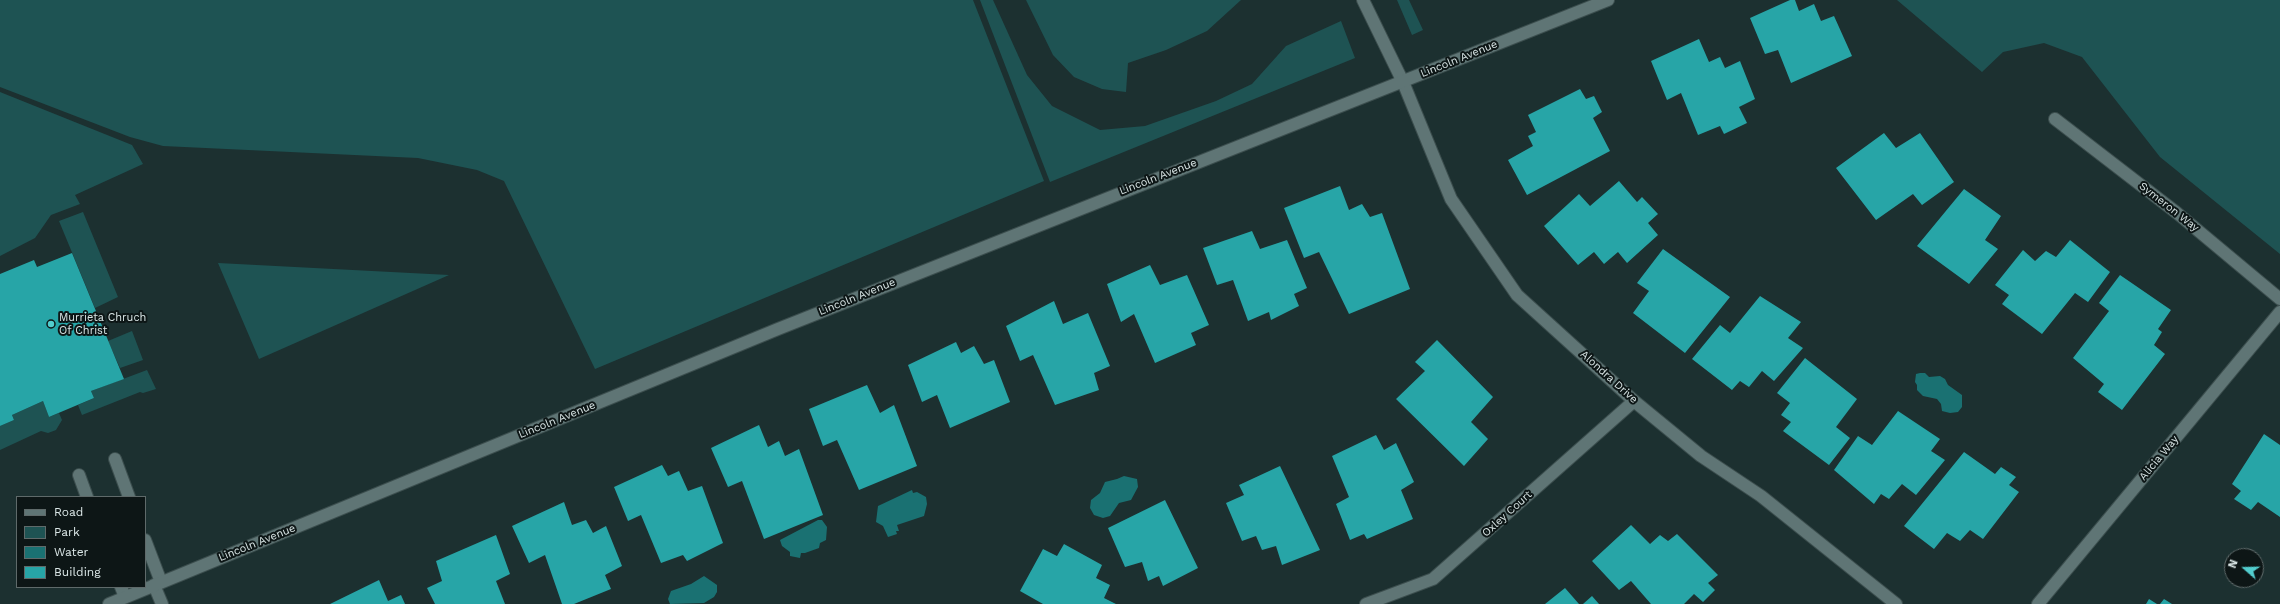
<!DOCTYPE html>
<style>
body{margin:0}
#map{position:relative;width:2280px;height:604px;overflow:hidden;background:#1c3030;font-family:"Work Sans",sans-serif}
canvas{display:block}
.legend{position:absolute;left:16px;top:496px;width:130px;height:92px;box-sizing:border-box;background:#0d1616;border:1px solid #5f6a6a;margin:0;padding:5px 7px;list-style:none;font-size:12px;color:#dbe7e7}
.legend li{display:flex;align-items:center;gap:8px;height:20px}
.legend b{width:20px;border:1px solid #5f6a6a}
.north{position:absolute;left:2224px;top:548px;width:40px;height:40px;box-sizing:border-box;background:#0d1616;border:1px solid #5f6a6a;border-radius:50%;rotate:290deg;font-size:11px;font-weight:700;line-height:16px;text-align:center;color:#dbe7e7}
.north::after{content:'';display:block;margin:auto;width:14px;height:18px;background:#52cdce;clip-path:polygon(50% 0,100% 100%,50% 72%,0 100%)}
</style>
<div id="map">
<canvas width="2280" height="604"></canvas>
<ul class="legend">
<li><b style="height:5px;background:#5f7575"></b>Road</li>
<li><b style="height:11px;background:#1e5353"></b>Park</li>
<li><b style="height:11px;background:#1a7172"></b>Water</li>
<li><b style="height:11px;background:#27a5a7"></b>Building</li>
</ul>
<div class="north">N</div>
</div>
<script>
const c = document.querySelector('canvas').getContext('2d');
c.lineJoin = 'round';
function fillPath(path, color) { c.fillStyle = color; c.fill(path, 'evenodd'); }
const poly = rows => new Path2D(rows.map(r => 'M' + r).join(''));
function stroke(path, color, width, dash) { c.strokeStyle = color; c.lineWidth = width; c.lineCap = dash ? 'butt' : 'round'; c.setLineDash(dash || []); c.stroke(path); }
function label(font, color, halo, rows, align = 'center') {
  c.font = font + ' "Work Sans",sans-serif'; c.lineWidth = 4; c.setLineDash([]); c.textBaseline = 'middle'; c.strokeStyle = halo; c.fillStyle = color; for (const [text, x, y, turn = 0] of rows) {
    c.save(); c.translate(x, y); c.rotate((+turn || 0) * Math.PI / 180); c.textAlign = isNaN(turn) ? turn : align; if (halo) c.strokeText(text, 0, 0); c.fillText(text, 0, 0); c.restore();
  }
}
fillPath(poly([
 [0,0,973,0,1044,181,595,369,504,181,477,170,418,158,163,146,130,137,0,87],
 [980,0,993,0,1027,75,1052,106,1100,130,1145,126,1216,101,1252,84,1286,46,1341,21,1355,58,1050,182],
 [1026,0,1241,0,1207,31,1166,50,1128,63,1126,92,1102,89,1074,77,1053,55],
 [1397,0,1409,0,1423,30,1412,35],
 [1897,0,2280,0,2280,254,2160,157,2082,57,2044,43,2003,52,1982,72],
 [0,92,132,145,143,164,75,195,80,204,51,215,35,238,0,256],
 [83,212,118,297,95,308,59,221],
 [218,263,449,275,259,359],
 [132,331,143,360,120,368,108,341],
 [147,370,156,389,143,393,140,392,82,415,78,405,94,398,91,391],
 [43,401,49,417,59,413,62,420,56,430,48,433,41,431,0,450,0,426,14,420,12,415]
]), '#1e5353');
fillPath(poly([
 [1920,373,1925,373,1929,377,1940,376,1945,379,1948,385,1962,395,1962,407,1958,412,1950,413,1942,411,1941,404,1937,399,1923,396,1917,390,1917,385,1915,382,1916,374],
 [1124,476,1137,479,1138,487,1131,500,1119,503,1110,516,1103,518,1094,515,1090,508,1091,500,1100,493,1105,482,1117,479],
 [912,490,913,493,917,492,926,497,927,504,924,516,897,525,899,531,896,531,897,534,888,537,883,526,876,522,878,506],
 [818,520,822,520,827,527,826,540,820,543,819,548,805,553,801,553,800,558,790,556,790,552,782,546,780,540],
 [704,576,717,585,717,592,714,597,704,603,670,604,668,599,671,591,691,584]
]), '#1a7172');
fillPath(poly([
 [1790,0,1795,0,1799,11,1814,4,1821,21,1834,16,1852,56,1791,83,1778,50,1765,54,1750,18],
 [1699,39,1709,62,1720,57,1725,68,1740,61,1755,99,1739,107,1747,123,1724,134,1720,126,1698,135,1681,93,1667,100,1651,61],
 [1580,89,1586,99,1594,96,1602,112,1593,118,1610,151,1527,195,1508,160,1533,146,1528,136,1536,132,1528,115],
 [1884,133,1896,148,1920,133,1954,182,1922,205,1913,194,1876,220,1836,168],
 [1619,181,1637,202,1642,197,1658,214,1648,223,1658,235,1627,263,1618,252,1604,264,1594,252,1578,265,1544,226,1579,194,1590,206],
 [1340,186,1349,210,1362,204,1370,217,1382,213,1410,289,1349,314,1319,252,1304,258,1284,208],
 [1964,189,2001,216,1985,240,1998,249,1969,284,1917,246],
 [1252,231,1260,249,1287,240,1307,288,1294,294,1299,306,1271,320,1269,312,1248,321,1233,280,1217,285,1203,248],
 [2070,240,2110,272,2088,302,2075,293,2042,334,2002,304,2009,295,1995,285,2023,250,2035,261,2046,251,2056,257],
 [1663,249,1730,297,1685,353,1633,313,1649,291,1637,283],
 [72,253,124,379,91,391,94,398,49,417,43,401,12,415,14,420,0,426,0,274,34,260,37,267],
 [1150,265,1160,285,1187,275,1209,325,1191,333,1196,345,1155,363,1134,314,1121,322,1107,284],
 [2120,275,2171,310,2158,329,2162,332,2154,345,2165,354,2122,410,2098,392,2104,384,2073,358,2109,311,2099,303],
 [1760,296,1801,322,1788,338,1803,348,1774,381,1762,371,1749,387,1740,381,1732,390,1692,359,1720,325,1730,333],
 [1054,301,1063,324,1088,313,1110,366,1094,373,1099,390,1055,405,1033,355,1020,361,1006,326],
 [1437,340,1493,397,1471,422,1488,439,1464,466,1396,399,1425,371,1415,362],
 [956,342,961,353,974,346,984,364,994,360,1010,402,950,428,937,395,922,402,908,365],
 [1805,358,1857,399,1836,427,1850,438,1829,465,1783,431,1791,422,1781,415,1790,403,1777,393],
 [867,385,880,413,894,405,917,466,859,490,837,440,823,446,809,409],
 [1898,411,1940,439,1931,451,1945,460,1916,495,1902,484,1889,499,1881,494,1874,504,1834,470,1858,436,1872,445],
 [759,425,768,447,779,441,785,456,799,449,823,515,764,539,742,481,728,487,711,448],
 [2264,434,2280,445,2280,517,2258,502,2251,510,2234,499,2241,491,2232,484],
 [1376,435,1384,450,1396,443,1414,482,1401,490,1413,519,1367,539,1364,534,1350,540,1336,504,1349,497,1332,456],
 [1964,452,1995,474,2001,467,2016,477,2009,485,2019,492,1983,539,1970,530,1960,541,1947,533,1934,549,1904,526],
 [662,465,668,476,679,471,688,491,702,486,723,543,687,561,683,555,661,563,641,515,628,521,614,487],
 [1280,466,1320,550,1282,565,1276,546,1262,550,1256,536,1242,541,1226,503,1244,495,1239,485],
 [1165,500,1198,568,1163,586,1159,576,1148,581,1142,562,1125,567,1108,528],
 [564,502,572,525,586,520,593,533,606,526,622,566,605,575,611,589,574,604,562,604,545,555,529,563,512,526],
 [1631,525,1650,544,1660,535,1668,541,1677,534,1718,575,1708,583,1715,590,1703,602,1694,594,1684,604,1651,604,1631,581,1619,590,1592,561],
 [496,535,510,574,496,581,505,604,435,604,427,588,442,581,436,561],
 [1064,544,1102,565,1096,578,1110,585,1104,598,1116,604,1043,604,1020,591,1043,549,1057,556],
 [379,580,388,601,401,595,405,604,330,604],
 [1565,588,1579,604,1545,604],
 [1592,596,1599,604,1583,604],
 [2149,599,2157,604,2146,604],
 [2164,599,2172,604,2160,604]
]), '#27a5a7');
const service = poly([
 [1363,0,1403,82],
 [115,459,129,497],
 [79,475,87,497],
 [145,540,161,582],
 [121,587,125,597]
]);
const minor = poly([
 [1403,82,1451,199,1517,295,1634,401,1701,456,1761,496,1896,604],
 [2055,119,2177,213,2280,299],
 [154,585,162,604],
 [1366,604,1433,579,1634,401],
 [2038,604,2280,312]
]);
const tertiary = poly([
 [109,604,778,329,1608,0]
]);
stroke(service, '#3c4e4e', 14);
stroke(minor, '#3c4e4e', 14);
stroke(tertiary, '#3c4e4e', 14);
stroke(service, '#5f7575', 12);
stroke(minor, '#5f7575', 12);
stroke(tertiary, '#5f7575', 12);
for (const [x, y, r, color] of [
 [51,324,4,"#52cdce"]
]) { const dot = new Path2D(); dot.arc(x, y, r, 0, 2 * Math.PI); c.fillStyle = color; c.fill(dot); stroke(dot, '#0d1616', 1.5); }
label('11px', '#dbe7e7', '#0d1616', [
 ["Lincoln Avenue",1459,59,-22],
 ["Lincoln Avenue",1158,177,-21],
 ["Symeron Way",2169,207,38],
 ["Lincoln Avenue",857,297,-22],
 ["Alondra Drive",1609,377,42],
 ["Lincoln Avenue",557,420,-22],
 ["Alicia Way",2159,458,-50],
 ["Oxley Court",1507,514,-42],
 ["Lincoln Avenue",257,543,-22]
]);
label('11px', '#dbe7e7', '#0d1616', [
 ["Murrieta Chruch",59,318],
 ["Of Christ",59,331]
], 'left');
</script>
